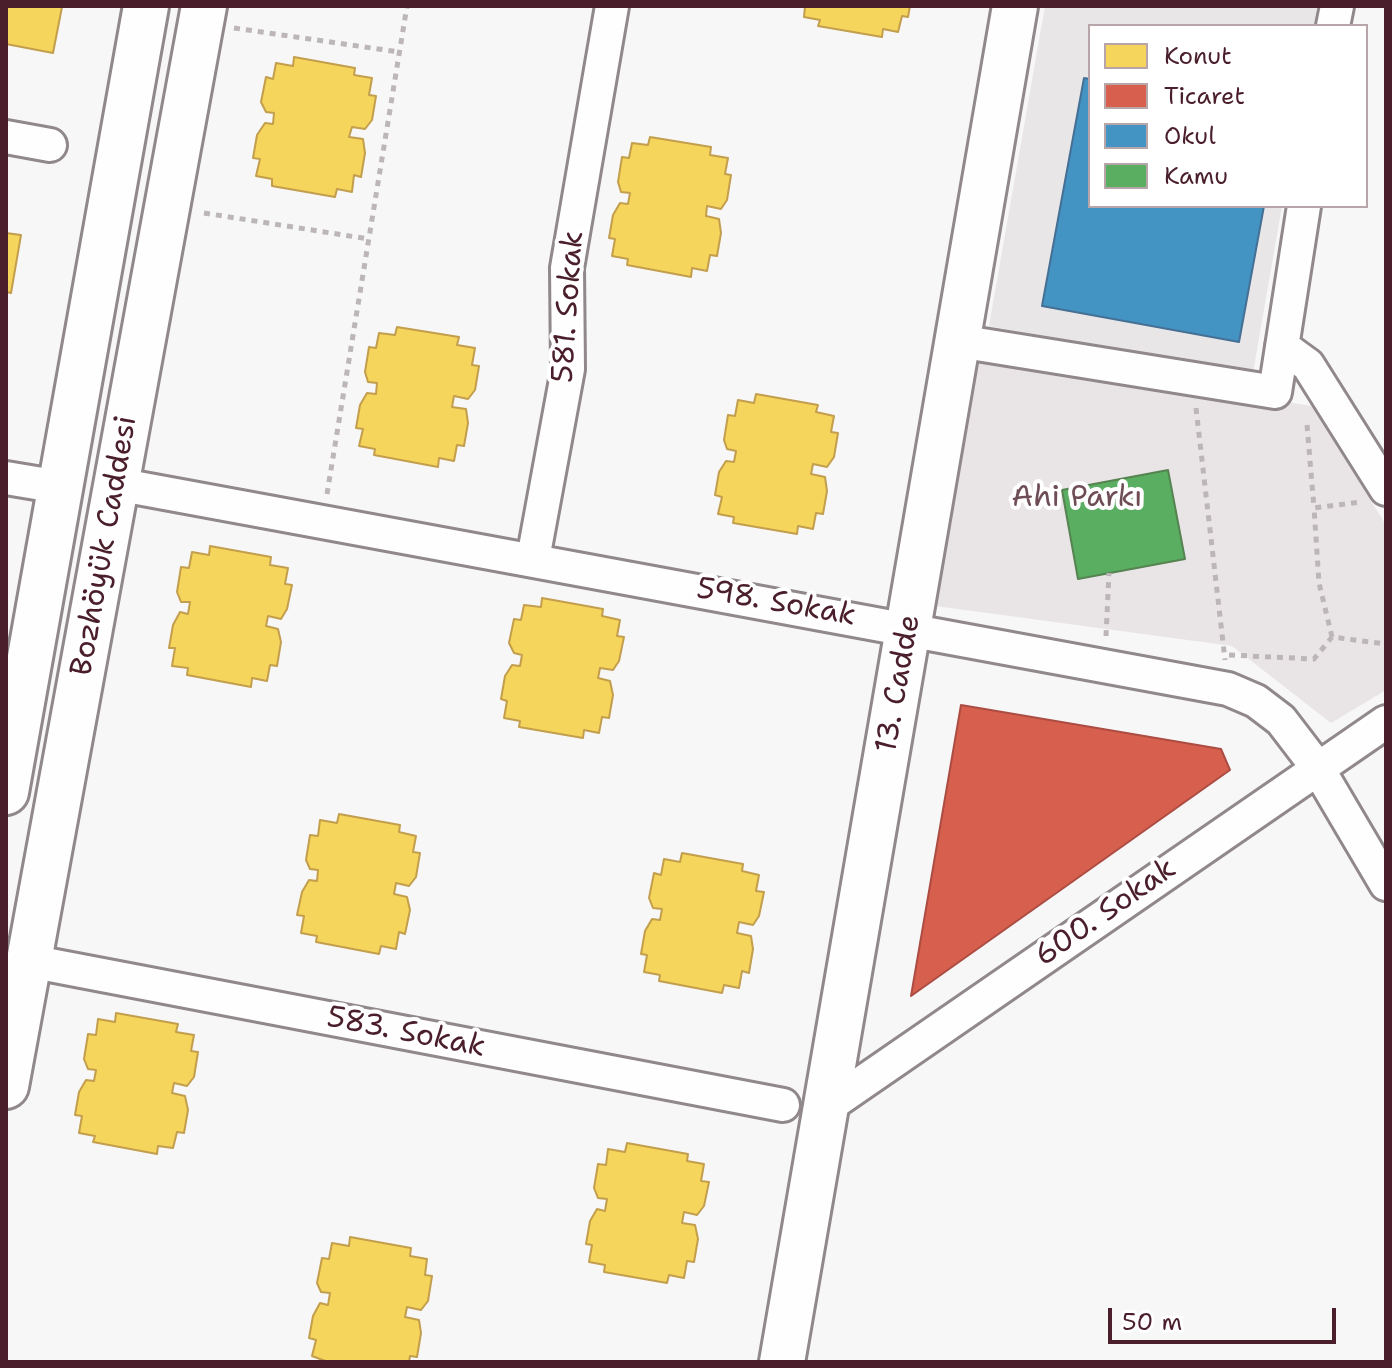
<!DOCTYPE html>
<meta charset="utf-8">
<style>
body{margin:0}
#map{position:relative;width:1392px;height:1368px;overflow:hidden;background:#f7f7f7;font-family:"Shantell Sans",sans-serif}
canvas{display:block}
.frame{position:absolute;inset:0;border:8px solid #4a1f2b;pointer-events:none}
.legend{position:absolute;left:1088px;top:24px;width:280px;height:184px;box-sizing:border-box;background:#fff;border:2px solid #b7a5aa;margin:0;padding:10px 14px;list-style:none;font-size:24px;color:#4a1f2b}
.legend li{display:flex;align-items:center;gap:16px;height:40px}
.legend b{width:40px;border:2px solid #b7a5aa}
.scale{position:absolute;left:1108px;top:1308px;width:228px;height:36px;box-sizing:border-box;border:4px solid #4a1f2b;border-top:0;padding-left:10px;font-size:24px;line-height:28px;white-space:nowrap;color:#4a1f2b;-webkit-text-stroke:6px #fff;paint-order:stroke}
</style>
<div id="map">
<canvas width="1392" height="1368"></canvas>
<div class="frame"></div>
<ul class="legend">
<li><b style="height:22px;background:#f6d55c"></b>Konut</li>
<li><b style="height:22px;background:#d6604d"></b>Ticaret</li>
<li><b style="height:22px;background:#4393c3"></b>Okul</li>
<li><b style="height:22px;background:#5aae61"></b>Kamu</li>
</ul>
<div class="scale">50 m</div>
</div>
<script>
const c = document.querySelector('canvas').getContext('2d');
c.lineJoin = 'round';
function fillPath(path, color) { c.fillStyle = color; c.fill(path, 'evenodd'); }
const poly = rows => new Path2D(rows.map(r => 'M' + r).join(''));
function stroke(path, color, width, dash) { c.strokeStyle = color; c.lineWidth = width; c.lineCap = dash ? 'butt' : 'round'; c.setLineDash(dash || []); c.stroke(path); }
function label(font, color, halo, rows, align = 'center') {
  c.font = font + ' "Shantell Sans",sans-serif'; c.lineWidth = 8; c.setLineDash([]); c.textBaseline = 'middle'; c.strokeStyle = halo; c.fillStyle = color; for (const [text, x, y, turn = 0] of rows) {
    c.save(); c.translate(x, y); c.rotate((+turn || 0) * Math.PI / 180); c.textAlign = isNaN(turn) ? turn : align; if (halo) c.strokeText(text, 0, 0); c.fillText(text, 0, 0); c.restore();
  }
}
fillPath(poly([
 [1045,6,1317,6,1314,26,1090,26,1090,206,1282,206,1253,373,989,326]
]), '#e9e6e7');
fillPath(poly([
 [975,355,1312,406,1386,525,1386,690,1331,723,1232,646,928,605]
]), '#e9e5e6');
const homes = poly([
 [6,6,62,7,53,53,6,44,6,6],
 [805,6,910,6,908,17,902,16,898,32,883,29,882,37,818,26,820,20,804,17,805,6],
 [294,57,355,68,354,75,372,78,369,95,376,96,372,120,365,129,352,127,349,137,363,139,365,153,361,177,354,175,352,192,337,189,335,197,272,186,272,179,256,176,260,159,253,158,257,135,265,123,273,124,274,113,266,112,261,102,266,77,273,79,276,63,293,66,294,57],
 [650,137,711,147,710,155,728,158,725,174,731,175,727,200,721,209,707,206,706,216,719,219,721,233,717,256,710,255,707,271,692,268,691,277,627,265,628,259,612,256,615,239,609,238,613,215,620,203,628,204,630,193,621,192,618,182,622,157,629,158,632,143,648,145,650,137],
 [6,233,21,235,11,293,6,292,6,233],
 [397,327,459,337,457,345,475,348,472,365,479,366,475,390,468,399,454,396,452,407,466,409,468,423,464,446,457,445,454,461,439,458,438,467,374,455,375,449,359,446,363,429,356,428,360,405,367,393,376,394,377,383,368,382,365,372,369,347,376,348,379,333,395,335,397,327],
 [756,394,818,405,816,412,834,416,831,432,838,433,834,457,827,467,813,464,811,474,825,477,827,491,823,514,816,513,813,529,798,526,797,534,733,523,734,517,718,514,722,497,715,495,719,472,726,461,734,462,736,451,727,449,724,440,728,415,735,416,738,400,754,403,756,394],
 [210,546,271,557,270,565,288,568,285,584,292,585,287,609,281,619,268,616,266,626,278,629,281,642,277,666,270,665,267,681,252,678,251,687,187,675,188,668,172,666,175,648,169,648,173,625,180,612,188,614,190,602,181,602,177,592,181,567,189,568,192,552,209,555,210,546],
 [542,598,603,609,602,616,620,620,617,636,624,637,619,661,613,670,600,668,598,678,610,681,613,695,609,718,602,717,599,733,584,730,583,738,519,727,520,721,504,718,507,701,501,699,505,676,512,665,520,666,522,655,514,653,509,643,514,619,521,620,524,605,541,607,542,598],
 [339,814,400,825,399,832,416,836,413,852,420,853,416,877,409,886,396,883,394,894,407,897,410,910,405,934,399,932,396,949,381,946,379,954,316,942,317,936,301,933,304,916,297,915,302,892,309,880,317,881,318,870,310,869,306,860,310,835,318,836,320,820,337,823,339,814],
 [682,853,743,864,742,871,759,875,756,891,764,892,759,916,753,925,739,922,737,933,751,936,753,949,749,973,742,971,739,988,724,985,722,993,659,981,660,975,644,972,647,955,641,954,645,931,652,919,660,920,662,909,653,908,649,898,654,873,661,875,664,859,680,862,682,853],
 [116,1013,178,1024,176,1032,194,1035,191,1051,198,1052,194,1077,187,1086,174,1083,172,1093,185,1096,188,1110,184,1133,177,1132,173,1148,158,1146,157,1154,93,1142,95,1136,79,1133,82,1116,75,1115,79,1092,86,1080,94,1081,96,1070,88,1069,84,1059,88,1034,96,1035,98,1019,115,1022,116,1013],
 [627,1143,688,1154,687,1161,704,1164,701,1181,709,1182,704,1206,697,1215,684,1212,682,1223,695,1225,698,1239,694,1262,687,1261,684,1278,669,1275,667,1283,604,1272,605,1265,589,1262,592,1245,586,1244,590,1221,597,1209,605,1211,607,1199,598,1198,594,1188,598,1164,606,1165,608,1149,625,1152,627,1143],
 [350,1237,411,1248,410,1256,427,1259,425,1275,432,1276,428,1301,421,1310,407,1307,405,1317,419,1320,421,1333,417,1357,410,1356,409,1362,328,1362,312,1356,316,1340,309,1338,313,1316,320,1303,328,1305,330,1293,321,1292,317,1283,322,1258,329,1259,332,1243,349,1246,350,1237]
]);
fillPath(homes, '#f6d55c');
stroke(homes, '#c29e4d', 2);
const shops = poly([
 [961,705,1221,749,1230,770,911,996,961,705]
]);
fillPath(shops, '#d6604d');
stroke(shops, '#ac4c43', 2);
const schools = poly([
 [1084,78,1090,79,1090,206,1264,206,1239,342,1042,306,1084,78]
]);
fillPath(schools, '#4393c3');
stroke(schools, '#457095', 2);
const public = poly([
 [1168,470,1185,559,1078,579,1062,490,1168,470]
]);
fillPath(public, '#5aae61');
stroke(public, '#558351', 2);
const street = poly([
 [1333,26,1337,6],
 [6,137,50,145],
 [958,341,1275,392,1304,206],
 [1282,346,1308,365,1386,489],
 [6,478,60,487],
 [116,484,1228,689,1256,701,1281,720,1317,767,1386,884],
 [533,559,568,369,567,268,612,6],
 [29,961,783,1105],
 [827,1107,1386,722]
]);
const secondary = poly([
 [782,1362,1015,6]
]);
const primary = poly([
 [6,792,146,6],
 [6,1086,204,6]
]);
stroke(street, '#90888a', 38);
stroke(secondary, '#90888a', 50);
stroke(primary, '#90888a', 50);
stroke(poly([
 [234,28,399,52],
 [204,213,369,239],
 [1196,408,1225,660],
 [1307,425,1314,508],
 [327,494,407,6],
 [1106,636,1109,573],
 [1332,637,1319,583,1314,508,1361,502],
 [1229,655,1314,659,1332,637,1386,644]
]), '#bcb6b8', 5, [6, 6]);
stroke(street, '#fefefe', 32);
stroke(secondary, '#fefefe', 44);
stroke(primary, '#fefefe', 44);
label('30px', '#4a1f2b', '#fff', [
 ["581. Sokak",569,307,-86],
 ["Bozhöyük Caddesi",105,546,-80],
 ["598. Sokak",776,603,10],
 ["13. Cadde",899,684,-80],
 ["600. Sokak",1106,913,-35],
 ["583. Sokak",406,1033,11]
]);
label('30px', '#6f4d56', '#fff', [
 ["Ahi Parkı",1077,498]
]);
</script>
